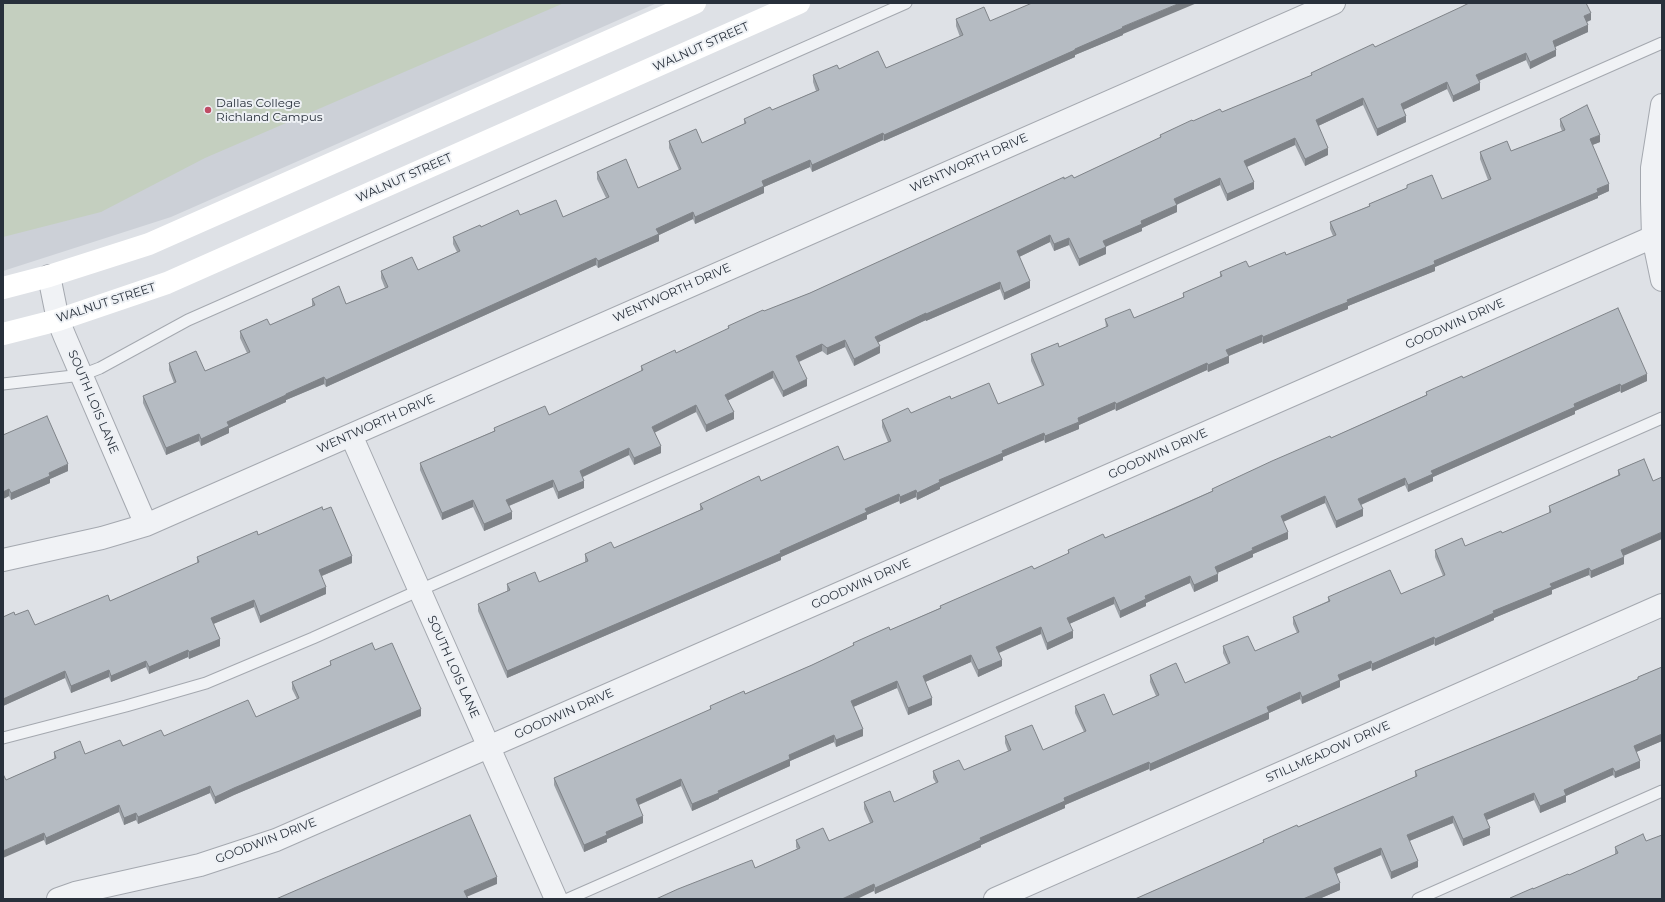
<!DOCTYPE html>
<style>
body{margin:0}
#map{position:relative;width:1665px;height:902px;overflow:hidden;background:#dee1e6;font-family:Montserrat,sans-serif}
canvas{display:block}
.frame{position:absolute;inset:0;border:4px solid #28303b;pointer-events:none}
</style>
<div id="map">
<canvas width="1665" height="902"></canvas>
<div class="frame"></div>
</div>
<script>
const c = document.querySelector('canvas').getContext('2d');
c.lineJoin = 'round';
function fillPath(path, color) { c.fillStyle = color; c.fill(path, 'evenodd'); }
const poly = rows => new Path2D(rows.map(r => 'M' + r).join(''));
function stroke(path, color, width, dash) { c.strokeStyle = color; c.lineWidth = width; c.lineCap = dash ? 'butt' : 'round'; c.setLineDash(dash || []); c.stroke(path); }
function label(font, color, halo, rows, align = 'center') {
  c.font = font + ' Montserrat,sans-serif'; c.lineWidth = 4; c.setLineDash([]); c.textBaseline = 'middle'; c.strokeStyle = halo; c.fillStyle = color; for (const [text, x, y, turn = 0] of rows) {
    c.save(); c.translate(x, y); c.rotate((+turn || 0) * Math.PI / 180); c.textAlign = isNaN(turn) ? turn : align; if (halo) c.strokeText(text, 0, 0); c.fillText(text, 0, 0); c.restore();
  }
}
fillPath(poly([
 [3,3,657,3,171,217,3,271]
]), '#ccd0d7');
fillPath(poly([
 [3,3,564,3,205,158,101,212,3,237]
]), '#c4cfbf');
const service = poly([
 [3,384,82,375,100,368,188,320,906,3],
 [3,738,126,706,206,683,313,638,420,590,1662,43],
 [568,899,1662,418],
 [1418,899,1662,791]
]);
const minor = poly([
 [1662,105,1652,168,1652,201,1653,237,1662,280],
 [49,276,58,320,65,337,146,525],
 [351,435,556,899],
 [3,560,102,538,146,525,1334,3],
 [58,899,75,893,200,865,276,840,1653,237],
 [995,899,1662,605]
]);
stroke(service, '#a4a8af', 13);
stroke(minor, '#a4a8af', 24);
stroke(service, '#f0f2f5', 11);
stroke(minor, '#f0f2f5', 22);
stroke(poly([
 [3,288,49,276,149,244,695,3],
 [3,334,58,320,167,283,799,3]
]), '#fff', 22);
fillPath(poly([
 [956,19,990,21,1123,34,1123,35,1075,55,1075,57,884,141,883,140,812,172,810,167,764,187,764,193,695,224,693,219,659,235,659,241,598,268,596,265,326,387,324,384,286,400,286,402,229,428,229,433,201,446,199,441,166,455,143,403,143,396,174,383,169,370,169,363,205,371,247,353,240,338,240,331,270,325,312,307,312,299,346,304,385,288,381,278,381,271,418,270,457,252,453,244,453,237,481,227,520,215,563,217,606,198,597,179,597,172,638,188,679,170,669,148,669,141,702,143,744,124,744,119,772,110,816,91,813,82,813,75,839,69,886,68,960,37,956,26],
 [1591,20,1587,22,1588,32,1555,47,1556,56,1530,69,1526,60,1479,81,1480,90,1453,102,1447,89,1403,110,1406,122,1377,136,1363,105,1318,126,1328,155,1305,166,1295,145,1247,167,1254,189,1227,201,1220,185,1177,204,1177,212,1142,228,1142,231,1105,246,1106,254,1079,266,1069,245,1054,251,1050,242,1019,257,1030,288,1004,300,1000,289,926,321,926,320,878,342,880,353,854,366,845,347,827,355,822,351,799,362,807,386,783,397,773,378,728,400,734,419,706,432,696,412,654,432,661,453,634,465,629,455,583,477,584,488,558,499,553,487,509,506,512,519,484,531,473,507,442,520,420,470,420,463,494,431,494,428,549,415,641,371,641,366,676,353,728,329,728,326,810,293,1064,179,1074,178,1160,138,1160,135,1193,121,1222,112,1311,76,1311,73,1375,47],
 [1560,119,1600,142,1592,145,1609,191,1598,196,1598,198,1435,267,1435,271,1348,306,1348,309,1325,318,1263,344,1262,342,1229,356,1229,363,1208,372,1207,370,1116,411,1115,409,1079,425,1079,429,1045,443,1044,440,1003,457,1003,460,940,487,940,489,917,500,916,497,900,504,899,501,867,515,867,519,781,557,781,560,507,678,478,611,478,604,507,591,507,584,539,582,585,562,585,554,614,548,700,510,700,504,761,481,844,460,888,442,882,427,882,420,911,413,951,399,998,404,1042,386,1031,361,1031,354,1059,347,1106,327,1105,319,1134,318,1183,297,1183,293,1220,277,1220,272,1249,267,1286,255,1333,236,1330,229,1330,222,1369,206,1369,204,1407,188,1407,185,1442,199,1488,180,1480,159,1480,152,1511,151,1562,131,1560,126],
 [1463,378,1647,381,1621,393,1620,391,1575,411,1575,414,1433,477,1433,481,1408,492,1405,485,1361,505,1363,516,1336,528,1325,503,1283,521,1288,539,1253,554,1253,557,1217,573,1218,581,1194,592,1190,583,1146,603,1146,606,1120,618,1114,604,1069,624,1073,638,1047,650,1041,634,999,653,1002,666,978,677,971,662,925,682,932,705,908,715,897,688,853,707,863,736,836,747,834,742,790,761,790,766,719,798,719,799,692,811,681,786,639,805,643,823,607,839,607,842,584,852,554,785,554,778,710,710,710,706,745,694,812,665,853,646,853,643,890,630,940,608,940,606,1034,569,1068,554,1068,550,1105,538,1212,491,1212,489,1331,438,1426,395,1426,392],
 [3,435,68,471,50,479,50,483,11,500,9,496,3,499],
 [1644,459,1624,556,1624,564,1591,578,1589,575,1552,590,1552,594,1494,618,1494,620,1435,646,1434,644,1372,671,1371,668,1340,681,1340,687,1302,704,1300,699,1269,713,1269,719,1150,771,1149,769,1065,805,1065,808,981,845,981,847,875,894,874,891,755,868,797,849,796,847,796,840,829,841,870,823,864,809,864,802,894,802,936,783,933,778,933,771,964,770,1008,751,1005,743,1005,736,1043,750,1084,732,1075,713,1075,706,1113,715,1156,696,1150,682,1150,675,1185,683,1228,664,1223,653,1223,646,1255,651,1297,633,1293,624,1293,617,1328,601,1328,597,1401,594,1443,576,1435,557,1435,550,1465,546,1502,533,1549,513,1549,506,1618,475,1618,470],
 [258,535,352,563,322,576,326,594,260,623,254,607,213,624,220,646,189,659,188,657,149,674,146,667,111,682,109,677,71,693,65,678,3,706,3,617,15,615,35,625,110,601,197,563,197,557],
 [375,650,421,716,234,795,215,804,210,793,138,824,136,820,124,825,119,812,46,845,44,840,6,780,54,759,54,752,85,754,164,736,256,717,297,699,292,689,292,682,330,665,330,661],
 [1662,667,1662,741,1636,752,1640,768,1615,778,1613,775,1566,796,1566,802,1540,813,1534,800,1487,820,1490,835,1463,846,1453,823,1409,841,1418,867,1391,879,1381,855,1336,874,1340,890,1319,899,1135,899,1263,843,1263,840,1298,827,1415,777,1415,771,1535,722,1638,679,1638,677],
 [1646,841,1662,899,1533,889,1569,875,1615,855,1615,847]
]), '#9ca1a7');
fillPath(poly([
 [1180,3,1197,3,1123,34,1123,35,1075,55,1075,57,884,141,884,135,1122,27],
 [1591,13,1591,20,1584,23,1584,16],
 [1588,25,1588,32,1553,48,1553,41],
 [1556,50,1556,56,1530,69,1530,62],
 [1526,53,1526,60,1476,82,1476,75],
 [1447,82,1447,89,1401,111,1401,104],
 [1480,83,1480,90,1453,102,1453,96],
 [1363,98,1363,105,1316,127,1316,120],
 [1406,116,1406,122,1377,136,1377,129],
 [883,133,883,140,812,172,812,165],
 [1600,135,1600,142,1590,146,1590,139],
 [1295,138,1295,145,1244,168,1244,161],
 [1328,148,1328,155,1305,166,1305,159],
 [810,160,810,167,764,187,764,193,695,224,695,217,762,181],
 [1220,178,1220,185,1174,206,1174,199],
 [1254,182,1254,189,1227,201,1227,194],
 [1609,184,1609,191,1598,196,1598,198,1435,267,1435,271,1348,306,1348,309,1263,344,1263,337,1434,261],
 [1177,205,1177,212,1142,228,1142,231,1103,248,1103,241,1141,221],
 [693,212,693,219,659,235,659,241,598,268,598,261,656,229],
 [1050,235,1050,242,1017,258,1017,251],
 [1069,238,1069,245,1054,251,1054,244],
 [1106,247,1106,254,1079,266,1079,259],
 [596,258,596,265,326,387,326,380],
 [1030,281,1030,288,1004,300,1004,293],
 [1000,282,1000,289,926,321,926,314],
 [926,313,926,320,875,344,875,337],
 [1262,335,1262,342,1226,357,1226,350],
 [845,340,845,347,827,355,827,348],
 [822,344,822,351,796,363,796,356],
 [880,346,880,353,854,366,854,359],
 [1229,356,1229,363,1208,372,1208,365],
 [1207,363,1207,370,1116,411,1116,404],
 [773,371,773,378,725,402,725,395],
 [1647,374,1647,381,1621,393,1621,386],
 [324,377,324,384,286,400,286,402,229,428,229,433,201,446,201,439,227,422,286,394],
 [807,379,807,386,783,397,783,391],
 [1620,384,1620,391,1575,411,1575,414,1433,477,1433,481,1408,492,1408,485,1431,471,1574,404],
 [1115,402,1115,409,1079,425,1079,429,1045,443,1045,436,1078,418],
 [696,405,696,412,652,434,652,427],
 [734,412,734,419,706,432,706,425],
 [1044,433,1044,440,1003,457,1003,460,940,487,940,489,917,500,917,493,939,480,1002,451],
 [199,434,199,441,166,455,166,448],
 [661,446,661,453,634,465,634,458],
 [629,448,629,455,580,478,580,471],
 [68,464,68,471,50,479,50,483,11,500,11,493,49,473],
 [1405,478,1405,485,1358,506,1358,499],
 [553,480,553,487,506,507,506,500],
 [584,481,584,488,558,499,558,492],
 [9,489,9,496,3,499,3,492],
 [916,490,916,497,900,504,900,497],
 [899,494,899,501,867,515,867,519,781,557,781,560,507,678,507,671,780,551,865,509],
 [1325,496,1325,503,1281,523,1281,516],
 [473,500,473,507,442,520,442,513],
 [1363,509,1363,516,1336,528,1336,521],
 [512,512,512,519,484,531,484,524],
 [1288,532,1288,539,1253,554,1253,557,1215,574,1215,567,1252,548],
 [1662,532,1662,539,1621,557,1621,550],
 [352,556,352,563,319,577,319,570],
 [1624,557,1624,564,1591,578,1591,571],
 [1589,568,1589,575,1552,590,1552,594,1494,618,1494,620,1435,646,1435,639,1550,584],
 [1218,574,1218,581,1194,592,1194,585],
 [1190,576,1190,583,1146,603,1146,606,1120,618,1120,611,1145,596],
 [326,587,326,594,260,623,260,616],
 [1114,597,1114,604,1067,625,1067,618],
 [254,600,254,607,211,625,211,618],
 [1041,627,1041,634,996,654,996,647],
 [1073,631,1073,638,1047,650,1047,643],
 [1434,637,1434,644,1372,671,1372,664],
 [220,639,220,646,189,659,189,652],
 [188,650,188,657,149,674,149,667],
 [971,655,971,662,923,683,923,676],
 [1002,660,1002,666,978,677,978,670],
 [146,661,146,667,111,682,111,676],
 [1371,661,1371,668,1340,681,1340,687,1302,704,1302,697,1338,675],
 [109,670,109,677,71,693,71,686],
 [65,671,65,678,3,706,3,699],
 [897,681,897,688,851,708,851,701],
 [1300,692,1300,699,1269,713,1269,719,1150,771,1150,764,1267,707],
 [932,698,932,705,908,715,908,708],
 [421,709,421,716,234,795,215,804,215,797,234,788],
 [863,729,863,736,836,747,836,740],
 [1662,734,1662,741,1634,753,1634,746],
 [834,735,834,742,790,761,790,766,719,798,719,799,692,811,692,804,789,755],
 [1640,761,1640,768,1615,778,1615,772],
 [1149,762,1149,769,1065,805,1065,808,981,845,981,847,875,894,875,888,1064,798],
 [1613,768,1613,775,1566,796,1566,802,1540,813,1540,806,1564,790],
 [681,779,681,786,636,806,636,799],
 [210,786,210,793,138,824,138,817],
 [1534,793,1534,800,1484,821,1484,814],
 [119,805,119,812,46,845,46,838],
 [136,813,136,820,124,825,124,818],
 [643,816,643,823,607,839,607,842,584,852,584,845,606,832],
 [1453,816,1453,823,1407,842,1407,835],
 [1490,828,1490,835,1463,846,1463,839],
 [44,833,44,840,3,858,3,851],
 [1381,848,1381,855,1334,875,1334,868],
 [1418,861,1418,867,1391,879,1391,872],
 [497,877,497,884,464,898,464,891],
 [1340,883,1340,890,1319,899,1303,899],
 [874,884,874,891,857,899,842,899]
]), '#7f8388');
const building = poly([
 [1032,3,1180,3,1122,27,1123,28,1075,49,1075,50,884,135,883,133,812,165,810,160,762,181,764,186,695,217,693,212,656,229,659,234,598,261,596,258,326,380,324,377,286,394,286,395,227,422,229,426,201,439,199,434,166,448,143,396,176,382,169,363,196,351,205,371,250,352,240,331,267,319,270,325,315,305,312,299,339,286,346,304,388,287,381,271,412,257,418,270,460,251,453,237,480,225,481,227,518,210,520,215,556,200,563,217,609,197,597,172,626,159,638,188,681,169,669,141,696,129,702,143,746,123,744,119,770,107,772,110,819,90,813,75,837,65,839,69,878,51,886,68,963,35,956,19,984,7,990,21,1032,3],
 [1469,3,1586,3,1591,13,1584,16,1588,25,1553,41,1556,50,1530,62,1526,53,1476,75,1480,83,1453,96,1447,82,1401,104,1406,116,1377,129,1363,98,1316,120,1328,148,1305,159,1295,138,1244,161,1254,182,1227,194,1220,178,1174,199,1177,205,1141,221,1142,224,1103,241,1106,247,1079,259,1069,238,1054,244,1050,235,1017,251,1030,281,1004,293,1000,282,926,314,926,313,875,337,880,346,854,359,845,340,827,348,822,344,796,356,807,379,783,391,773,371,725,395,734,412,706,425,696,405,652,427,661,446,634,458,629,448,580,471,584,481,558,492,553,480,506,500,512,512,484,524,473,500,442,513,420,463,495,431,494,428,545,406,549,415,643,370,641,366,675,350,676,353,729,328,728,326,763,310,764,311,810,293,1064,177,1064,179,1072,175,1074,178,1161,137,1160,135,1192,120,1193,121,1220,109,1222,112,1312,75,1311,73,1373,44,1375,47,1461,7,1469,3],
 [1587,105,1600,135,1590,139,1609,184,1597,189,1598,192,1434,261,1435,264,1347,300,1348,302,1325,311,1263,337,1262,335,1226,350,1229,356,1208,365,1207,363,1116,404,1115,402,1078,418,1079,422,1045,436,1044,433,1002,451,1003,453,939,480,940,482,917,493,916,490,900,497,899,494,865,509,867,512,780,551,781,553,507,671,478,604,510,590,507,584,535,572,539,582,588,561,585,554,611,542,614,548,703,509,700,504,759,476,761,481,838,446,844,460,891,441,882,420,908,408,911,413,950,396,951,399,989,383,998,404,1044,385,1031,354,1058,343,1059,347,1108,326,1105,319,1130,309,1134,318,1184,297,1183,293,1222,276,1220,272,1246,261,1249,267,1285,252,1286,255,1336,235,1330,222,1370,206,1369,204,1407,188,1407,185,1432,175,1442,199,1491,179,1480,152,1507,141,1511,151,1565,130,1560,119,1587,105],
 [1618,308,1647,374,1621,386,1620,384,1574,404,1575,407,1431,471,1433,474,1408,485,1405,478,1358,499,1363,509,1336,521,1325,496,1281,516,1288,532,1252,548,1253,550,1215,567,1218,574,1194,585,1190,576,1145,596,1146,599,1120,611,1114,597,1067,618,1073,631,1047,643,1041,627,996,647,1002,660,978,670,971,655,923,676,932,698,908,708,897,681,851,701,863,729,836,740,834,735,789,755,790,759,718,791,719,793,692,804,681,779,636,799,643,816,606,832,607,835,584,845,554,778,711,709,710,706,744,691,745,694,812,665,854,645,853,643,889,627,890,630,941,608,940,606,1032,566,1034,569,1069,553,1068,550,1103,534,1105,538,1175,508,1213,491,1212,489,1272,461,1330,436,1331,438,1427,395,1426,392,1462,376,1463,378,1618,308],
 [47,416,68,464,49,473,50,476,11,493,9,489,3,492,3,435,47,416],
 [1644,459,1653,481,1662,477,1662,532,1621,550,1624,557,1591,571,1589,568,1550,584,1552,587,1493,611,1494,613,1435,639,1434,637,1372,664,1371,661,1338,675,1340,680,1302,697,1300,692,1267,707,1269,712,1150,764,1149,762,1064,798,1065,801,980,838,981,840,875,888,874,884,842,899,656,899,678,889,752,860,755,868,800,848,796,840,823,828,829,841,873,822,864,802,890,791,894,802,938,782,933,771,959,760,964,770,1011,750,1005,736,1032,725,1043,750,1086,731,1075,706,1104,694,1113,715,1159,695,1150,675,1176,663,1185,683,1230,663,1223,646,1248,636,1255,651,1299,632,1293,617,1330,601,1328,597,1390,570,1401,594,1445,575,1435,550,1462,538,1465,546,1501,531,1502,533,1551,512,1549,506,1620,475,1618,470,1644,459],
 [322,507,323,510,331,507,352,556,319,570,326,587,260,616,254,600,211,618,220,639,189,652,188,650,149,667,146,661,111,676,109,670,71,686,65,671,3,699,3,617,14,612,15,615,28,610,35,625,108,595,110,601,199,562,197,557,257,531,258,535,322,507],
 [372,643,375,650,392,643,421,709,234,788,215,797,210,786,138,817,136,813,124,818,119,805,46,838,44,833,3,851,3,774,6,780,56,758,54,752,80,741,85,754,120,740,123,746,161,730,164,736,248,700,256,717,299,698,292,682,331,665,330,661,372,643],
 [1662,667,1662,734,1634,746,1640,761,1615,772,1613,768,1564,790,1566,795,1540,806,1534,793,1484,814,1490,828,1463,839,1453,816,1407,835,1418,861,1391,872,1381,848,1334,868,1340,883,1303,899,1135,899,1264,842,1263,840,1297,825,1298,827,1417,776,1415,771,1535,722,1638,679,1638,677,1662,667],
 [470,815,497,877,464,891,468,899,276,899,470,815],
 [1643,834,1646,841,1662,835,1662,899,1510,899,1510,898,1533,888,1533,889,1568,874,1569,875,1618,853,1615,847,1643,834]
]);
fillPath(building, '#b5bbc2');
stroke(building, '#7f8388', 1);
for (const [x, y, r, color] of [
 [208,110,4,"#c04d65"]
]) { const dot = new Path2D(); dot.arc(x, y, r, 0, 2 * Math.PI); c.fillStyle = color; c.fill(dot); stroke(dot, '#edf0f4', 1.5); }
label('12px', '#28303b', '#edf0f4', [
 ["WALNUT STREET",701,47,-24],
 ["WENTWORTH DRIVE",969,163,-24],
 ["WALNUT STREET",404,178,-24],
 ["WENTWORTH DRIVE",672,293,-24],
 ["WALNUT STREET",106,303,-18],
 ["GOODWIN DRIVE",1455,324,-24],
 ["SOUTH LOIS LANE",93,402,67],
 ["WENTWORTH DRIVE",376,424,-24],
 ["GOODWIN DRIVE",1158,454,-24],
 ["GOODWIN DRIVE",861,584,-24],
 ["SOUTH LOIS LANE",453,667,66],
 ["GOODWIN DRIVE",564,714,-24],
 ["STILLMEADOW DRIVE",1328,752,-24],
 ["GOODWIN DRIVE",266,841,-21]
]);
label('12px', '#28303b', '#edf0f4', [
 ["Dallas College",216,103],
 ["Richland Campus",216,117]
], 'left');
</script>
